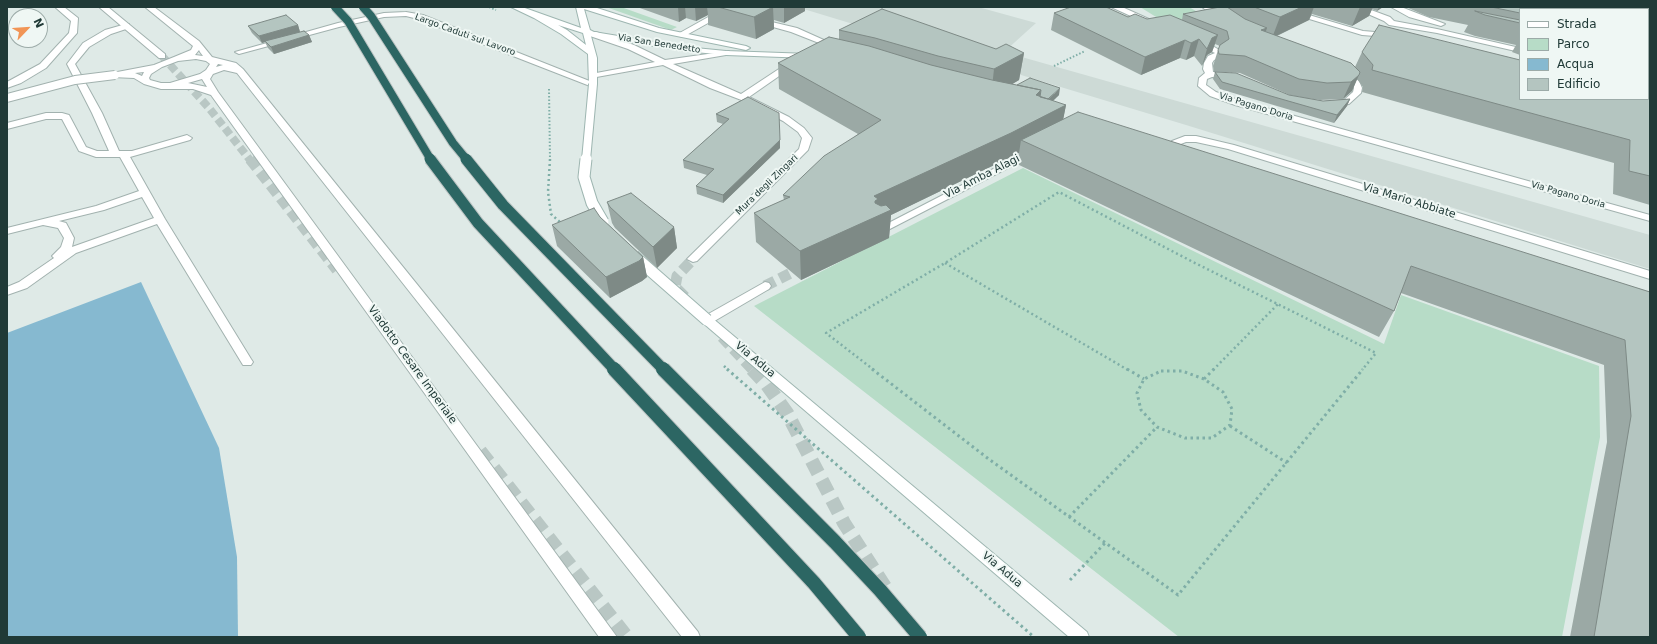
<!DOCTYPE html>
<style>
body{margin:0}
#map{position:relative;width:1657px;height:644px;overflow:hidden;background:#dfeae7;font-family:"DejaVu Sans",sans-serif}
canvas{display:block}
.frame{position:absolute;inset:0;border:8px solid #203a37;pointer-events:none}
.legend{position:absolute;left:1519px;top:8px;width:130px;height:92px;box-sizing:border-box;background:#eff7f4;border:1px solid #9caba8;margin:0;padding:5px 7px;list-style:none;font-size:12px;color:#203a37}
.legend li{display:flex;align-items:center;gap:8px;height:20px}
.legend b{width:20px;border:1px solid #9caba8}
.north{position:absolute;left:8px;top:8px;width:40px;height:40px;box-sizing:border-box;background:#eff7f4;border:1px solid #9caba8;border-radius:50%;rotate:65deg;font-size:11px;font-weight:700;line-height:16px;text-align:center;color:#203a37}
.north::after{content:'';display:block;margin:auto;width:14px;height:18px;background:#f19556;clip-path:polygon(50% 0,100% 100%,50% 72%,0 100%)}
</style>
<div id="map">
<canvas width="1657" height="644"></canvas>
<div class="frame"></div>
<ul class="legend">
<li><b style="height:5px;background:#fff"></b>Strada</li>
<li><b style="height:11px;background:#b7dcc7"></b>Parco</li>
<li><b style="height:11px;background:#86b9d0"></b>Acqua</li>
<li><b style="height:11px;background:#b4c5c0"></b>Edificio</li>
</ul>
<div class="north">N</div>
</div>
<script>
const c = document.querySelector('canvas').getContext('2d');
c.lineJoin = 'round';
function fillPath(path, color) { c.fillStyle = color; c.fill(path, 'evenodd'); }
const poly = rows => new Path2D(rows.map(r => 'M' + r).join(''));
function stroke(path, color, width, dash) { c.strokeStyle = color; c.lineWidth = width; c.lineCap = dash ? 'butt' : 'round'; c.setLineDash(dash || []); c.stroke(path); }
function label(font, color, halo, rows, align = 'center') {
  c.font = font + ' "DejaVu Sans",sans-serif'; c.lineWidth = 4; c.setLineDash([]); c.textBaseline = 'middle'; c.strokeStyle = halo; c.fillStyle = color; for (const [text, x, y, turn = 0] of rows) {
    c.save(); c.translate(x, y); c.rotate((+turn || 0) * Math.PI / 180); c.textAlign = isNaN(turn) ? turn : align; if (halo) c.strokeText(text, 0, 0); c.fillText(text, 0, 0); c.restore();
  }
}
fillPath(poly([
 [797,7,978,7,1036,23,1004,52,1650,235,1650,269,1186,125]
]), '#cddad6');
fillPath(poly([
 [606,7,621,7,677,27,671,30],
 [1140,7,1189,7,1206,17,1169,25],
 [1023,168,1384,344,1401,295,1599,366,1600,437,1562,637,1179,637,754,306]
]), '#b7dcc7');
fillPath(poly([
 [141,282,219,448,237,557,238,637,7,637,7,333]
]), '#86b9d0');
stroke(poly([
 [162,56,209,108,250,160]
]), '#b9c7c4', 8, [8, 4]);
stroke(poly([
 [250,159,337,270],
 [765,286,807,265],
 [685,297,675,287,677,276,693,259],
 [722,337,753,370]
]), '#b9c7c4', 11, [11, 5.5]);
stroke(poly([
 [752,369,767,385,787,413,844,523,889,593],
 [480,451,627,637]
]), '#b9c7c4', 14, [14, 8]);
const lane = poly([
 [55,7,64,7,78,18,77,33,46,68,21,83,7,88,7,82,40,64,69,33,71,21,55,7],
 [145,7,154,7,199,41,212,57,236,63,243,69,698,632,700,637,682,637,237,73,224,70,213,74,210,79,218,92,617,637,599,637,211,95,193,89,161,89,144,84,134,78,112,77,112,73,154,65,174,57,191,50,193,46,145,7],
 [199,50,200,52,203,56,195,55,199,50],
 [196,59,206,61,210,64,206,70,200,74,170,83,161,83,150,80,149,78,151,74,162,67,178,61,196,59],
 [218,64,223,65,216,67,218,64],
 [144,72,142,76,135,73,144,72],
 [202,79,207,87,188,83,202,79],
 [406,12,423,15,597,84,593,87,590,86,418,19,406,16,384,17,339,27,239,54,235,52,338,23,384,13,406,12],
 [126,24,129,24,129,28,111,34,89,47,75,64,102,113,119,151,132,151,187,135,192,138,190,140,130,157,165,219,251,359,253,362,251,365,243,365,157,224,76,253,27,288,7,295,7,287,19,282,54,258,52,256,61,247,64,238,58,228,43,225,7,234,7,228,96,206,139,191,120,157,96,157,79,151,62,119,46,119,7,129,7,123,46,113,62,113,69,115,86,147,97,151,109,151,92,113,67,64,83,43,105,30,126,24],
 [142,197,154,218,72,247,74,238,66,223,59,221,104,210,142,197]
]);
const street = poly([
 [99,7,108,7,165,54,165,58,159,58,99,7],
 [1111,7,1122,7,1151,20,1144,22,1111,7],
 [1202,7,1211,7,1227,18,1220,20,1202,7],
 [1270,7,1282,7,1363,31,1375,32,1388,28,1392,30,1375,36,1362,35,1270,7],
 [1352,7,1363,7,1390,17,1394,21,1437,29,1520,48,1520,52,1437,33,1389,25,1384,21,1352,7],
 [1391,7,1401,7,1445,24,1441,26,1409,17,1391,7],
 [719,11,726,13,683,37,676,35,719,11],
 [755,18,797,28,826,41,819,43,791,32,755,22,755,18],
 [590,32,596,32,634,45,665,60,729,51,730,53,726,55,673,64,741,94,788,63,791,63,795,65,749,97,789,117,804,128,812,138,808,150,697,261,693,262,687,259,799,149,802,138,798,132,783,121,744,101,710,88,663,65,591,78,591,74,655,62,628,49,590,36,590,32],
 [1196,40,1202,40,1223,52,1221,57,1214,60,1212,63,1213,72,1230,72,1234,75,1230,78,1212,77,1207,79,1206,85,1216,92,1241,101,1650,215,1650,221,1235,105,1210,96,1198,86,1199,78,1205,73,1203,69,1204,63,1208,56,1215,53,1196,44,1196,40],
 [1343,70,1359,81,1362,88,1361,93,1349,104,1336,106,1332,103,1333,101,1344,100,1353,92,1354,88,1352,84,1339,73,1343,70],
 [1648,76,1650,77,1650,83,1648,82,1648,76],
 [1185,136,1196,136,1234,145,1650,271,1650,279,1228,149,1196,142,1186,142,1178,145,1173,151,1167,151,1165,149,1172,141,1185,136],
 [1032,149,1037,152,1035,154,884,232,880,233,875,230,1032,149],
 [765,282,769,283,771,286,769,289,711,323,703,323,701,320,703,317,765,282]
]);
const secondary = poly([
 [511,7,522,7,581,28,576,7,594,7,659,28,746,46,750,48,746,50,657,32,584,9,590,30,594,32,685,47,726,51,810,54,814,56,810,58,726,55,685,51,591,36,597,58,597,84,593,87,589,84,588,54,561,34,534,18,511,7],
 [558,25,583,33,586,45,567,30,558,25],
 [707,316,711,317,1087,632,1089,637,1069,637,703,323,701,320,703,317,707,316]
]);
stroke(lane, '#a2b2af', 2);
stroke(street, '#a2b2af', 2);
stroke(secondary, '#9eb6b1', 2);
stroke(poly([
 [489,7,496,10],
 [1054,66,1085,51],
 [549,89,550,160]
]), '#7faea7', 2, [1.5, 2]);
stroke(poly([
 [550,159,548,192,551,214,562,224],
 [945,263,1128,370],
 [724,366,728,370],
 [874,370,826,333,945,263,1059,192,1193,262,1376,353,1362,370],
 [1213,370,1278,304]
]), '#7faea7', 2.5, [2, 3]);
stroke(poly([
 [727,369,1034,637],
 [872,369,990,460,1178,595,1363,369],
 [1127,369,1144,379],
 [1161,371,1182,371,1204,379,1223,392,1232,409,1230,425,1212,438,1185,438,1157,427,1141,410,1137,393,1144,379,1161,371],
 [1204,379,1214,369],
 [1230,426,1287,463],
 [1069,517,1157,427],
 [1070,580,1105,543]
]), '#7faea7', 3, [2.5, 3.5]);
fillPath(lane, '#fff');
fillPath(street, '#fff');
fillPath(secondary, '#fff');
const laneBridge = poly([
 [7,98,75,80,115,75]
]);
const secondaryBridgeFar1 = poly([
 [586,160,593,84]
]);
const secondaryBridge = poly([
 [586,159,584,177,592,203,603,222],
 [634,256,707,320]
]);
const highwayBridgeFar2 = poly([
 [335,7,348,21,431,160],
 [363,7,371,16,453,143,467,160]
]);
const highwayBridgeFar1 = poly([
 [430,159,478,223,615,370],
 [466,159,503,205,664,370]
]);
const highwayBridge = poly([
 [614,369,814,583,859,637],
 [663,369,835,542,880,590,920,637]
]);
stroke(laneBridge, '#a2b2af', 10, []);
stroke(secondaryBridgeFar1, '#9eb6b1', 10, []);
stroke(secondaryBridge, '#9eb6b1', 13, []);
stroke(highwayBridgeFar2, '#bcc4c3', 10, []);
stroke(highwayBridgeFar1, '#bcc4c3', 13, []);
stroke(highwayBridge, '#bcc4c3', 16, []);
stroke(laneBridge, '#fff', 8);
stroke(secondaryBridgeFar1, '#fff', 8);
stroke(secondaryBridge, '#fff', 11);
stroke(highwayBridgeFar2, '#2c6663', 8);
stroke(highwayBridgeFar1, '#2c6663', 11);
stroke(highwayBridge, '#2c6663', 14);
fillPath(poly([
 [637,7,805,7,805,11,784,23,774,20,774,29,756,39,708,25,708,15,696,21,686,18,679,22],
 [1215,7,1383,7,1377,11,1372,9,1369,16,1352,26,1312,14,1309,20,1277,36,1355,67,1362,52,1520,99,1650,99,1650,205,1613,194,1614,163,1362,92,1363,87,1357,79,1352,91,1343,99,1320,100,1292,96,1240,73,1214,71,1213,66,1218,50,1220,46,1215,44,1212,52,1207,55,1202,66,1194,56,1186,60,1180,58,1141,75,1051,30,1054,13,1128,17,1147,19,1182,20,1183,14,1216,8],
 [1406,7,1650,7,1650,71,1648,70,1648,9,1520,9,1520,55,1512,52,1516,45,1475,36,1464,32,1468,25,1429,17],
 [298,25,300,32,309,35,312,42,274,54,268,48,265,42,262,43,252,33,248,26],
 [839,30,1024,53,1019,80,1012,84,1059,95,1053,101,1066,105,1063,119,1650,292,1650,637,1570,637,1607,442,1604,365,1401,293,1394,311,1379,337,1017,164,1019,153,891,215,889,238,801,280,756,242,754,213,784,200,783,195,858,134,779,89,778,63,839,40],
 [1215,72,1289,95,1323,101,1350,99,1347,106,1334,123,1220,89,1213,79],
 [748,97,780,148,723,203,697,194,696,186,707,175,684,168,683,160,723,124,717,122,716,114],
 [607,202,674,227,677,248,657,268,615,228,612,223],
 [600,217,643,257,647,277,642,281,610,298,557,246,552,225]
]), '#9ba9a5');
fillPath(poly([
 [678,7,685,7,686,18,679,22],
 [695,7,707,7,708,15,696,21],
 [773,7,774,29,756,39,754,17],
 [784,7,805,7,805,11,784,23],
 [1302,7,1314,7,1309,20,1272,38,1280,17],
 [1360,7,1373,7,1369,16,1352,26],
 [1379,7,1383,7,1377,11],
 [298,25,300,32,262,43,259,36],
 [1267,28,1262,43,1261,30],
 [309,35,312,42,274,54,271,47],
 [1218,35,1212,52,1207,55,1202,66,1207,49,1212,38],
 [1199,39,1194,56,1186,60,1191,43],
 [1185,40,1180,58,1141,75,1145,57],
 [1024,53,1019,80,991,97,994,69],
 [1359,75,1352,91,1343,99,1351,82],
 [1060,88,1059,95,1043,110,1045,103],
 [1041,90,1036,117,1036,95],
 [1350,99,1347,106,1334,123,1337,115],
 [1066,105,1061,131,1021,140,1019,153,891,215,889,238,801,280,800,251,874,196],
 [780,140,780,148,723,203,723,195],
 [674,227,677,248,657,268,653,247],
 [643,257,647,277,642,281,610,298,606,277]
]), '#7e8a86');
const building = poly([
 [718,7,773,7,754,17,718,7],
 [1071,7,1106,7,1128,17,1135,14,1147,19,1170,15,1218,35,1212,38,1207,49,1199,39,1191,43,1185,40,1145,57,1054,13,1071,7],
 [1220,7,1227,7,1245,19,1267,28,1261,30,1351,63,1360,72,1359,75,1351,82,1327,83,1299,79,1245,56,1219,54,1218,50,1220,45,1229,39,1227,31,1183,14,1220,7],
 [1254,7,1302,7,1280,17,1254,7],
 [1491,7,1650,7,1650,45,1648,45,1648,9,1520,9,1520,13,1491,7],
 [882,9,996,49,1006,44,1024,53,994,69,938,56,875,38,839,30,882,9],
 [1475,11,1520,20,1520,23,1485,15,1475,11],
 [286,15,298,25,259,36,248,26,286,15],
 [1379,25,1520,60,1520,99,1650,99,1650,176,1629,171,1630,140,1372,70,1373,65,1362,52,1379,25],
 [304,31,309,35,271,47,265,41,304,31],
 [829,37,869,46,931,65,992,80,1041,90,1036,95,1066,105,1011,133,874,196,878,199,875,201,875,203,881,206,886,205,891,210,800,251,754,213,790,197,783,195,824,156,881,120,778,63,829,37],
 [1215,72,1236,73,1289,95,1323,101,1350,99,1337,115,1222,82,1215,72],
 [1030,78,1060,88,1048,99,1040,97,1041,90,1017,85,1030,78],
 [748,97,779,113,780,140,723,195,696,186,714,169,683,160,729,119,716,114,748,97],
 [1078,112,1650,292,1650,637,1594,637,1631,416,1625,340,1411,266,1394,311,1021,140,1078,112],
 [631,193,674,227,653,247,610,207,607,202,631,193],
 [594,208,600,217,643,257,639,261,606,277,552,225,594,208]
]);
fillPath(building, '#b4c5c0');
stroke(building, '#7e8a86', 1);
label('9px', '#203a37', '#eff7f4', [
 ["Largo Caduti sul Lavoro",465,35,20],
 ["Via San Benedetto",659,44,9],
 ["Via Pagano Doria",1256,107,17],
 ["Mura degli Zingari",767,185,-44],
 ["Via Pagano Doria",1568,195,16]
]);
label('11px', '#203a37', '#eff7f4', [
 ["Via Amba Alagi",982,177,-27],
 ["Via Mario Abbiate",1409,201,17],
 ["Via Adua",755,360,40],
 ["Viadotto Cesare Imperiale",412,365,54],
 ["Via Adua",1002,570,40]
]);
</script>
